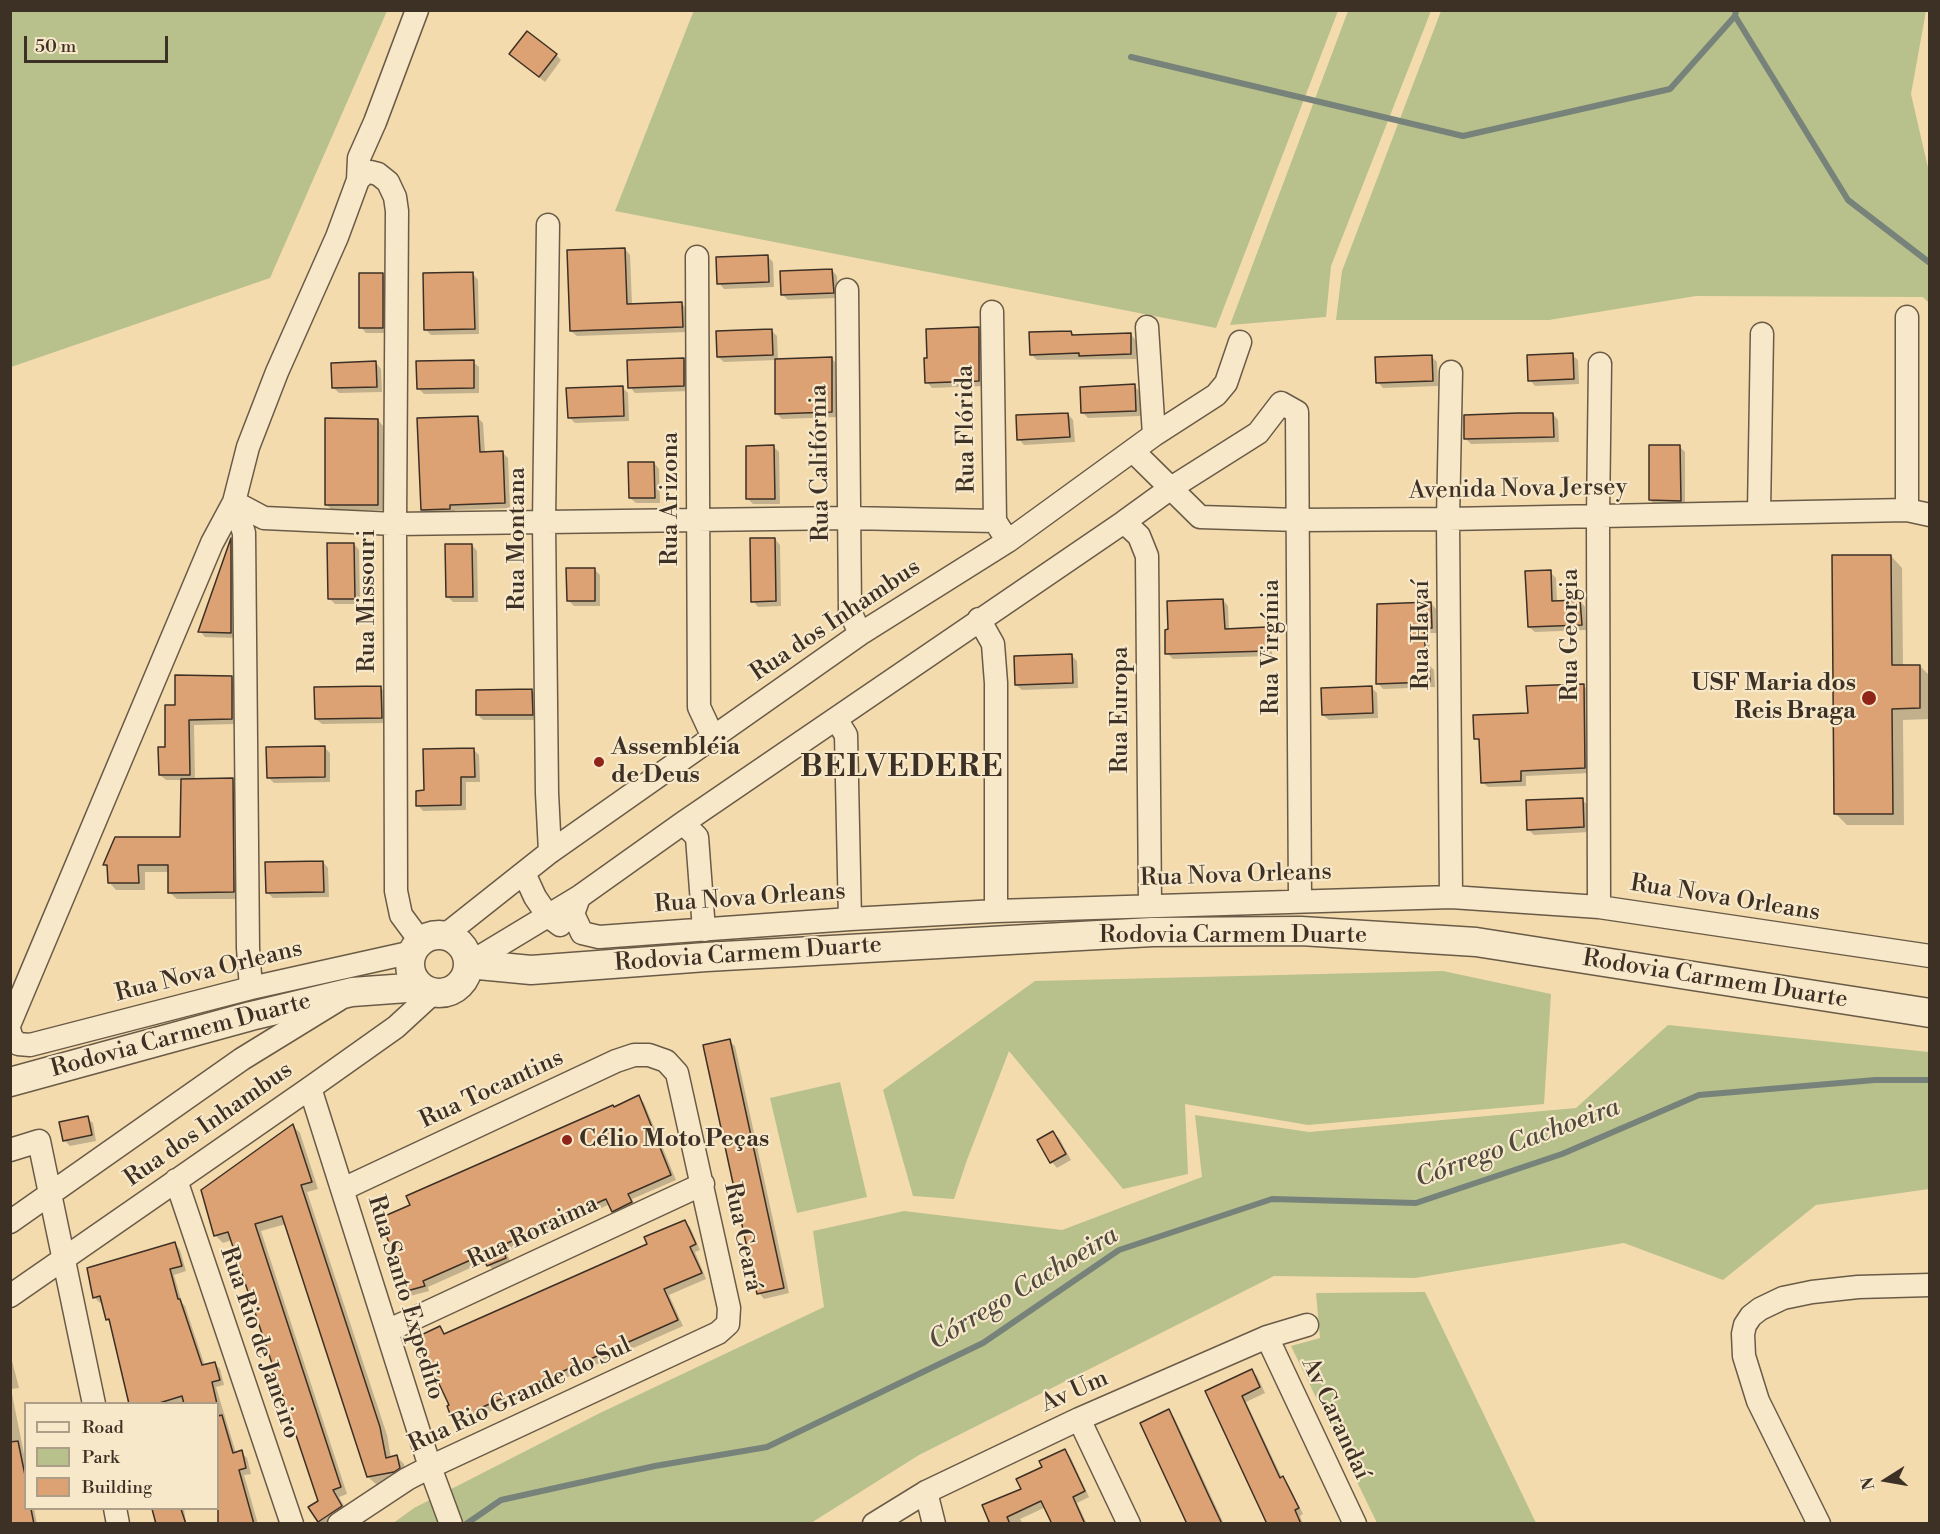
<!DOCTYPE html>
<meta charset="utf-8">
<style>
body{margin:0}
#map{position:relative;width:1940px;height:1534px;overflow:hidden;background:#f3dbae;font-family:"Libre Bodoni",serif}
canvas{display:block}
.frame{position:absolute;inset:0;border:12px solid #3d3025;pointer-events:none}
.legend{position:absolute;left:24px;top:1402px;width:195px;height:108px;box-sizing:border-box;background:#f7e8ca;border:2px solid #ad9e88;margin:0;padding:8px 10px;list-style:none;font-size:18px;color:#3d3025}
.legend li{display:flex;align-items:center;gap:12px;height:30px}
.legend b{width:30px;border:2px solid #ad9e88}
.north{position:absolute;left:1856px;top:1450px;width:60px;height:60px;-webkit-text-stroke:4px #f7e8ca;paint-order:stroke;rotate:259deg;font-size:16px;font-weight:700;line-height:24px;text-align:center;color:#3d3025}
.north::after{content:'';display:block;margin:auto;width:21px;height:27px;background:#3d3025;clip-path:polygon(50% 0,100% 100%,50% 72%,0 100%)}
.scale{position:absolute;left:24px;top:36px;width:144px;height:27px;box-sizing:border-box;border:3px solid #3d3025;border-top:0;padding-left:8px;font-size:18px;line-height:21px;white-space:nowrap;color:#3d3025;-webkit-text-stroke:4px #f7e8ca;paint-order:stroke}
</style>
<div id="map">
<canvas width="1940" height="1534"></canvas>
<div class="frame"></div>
<ul class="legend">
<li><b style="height:8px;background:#f7e8ca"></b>Road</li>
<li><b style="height:16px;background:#b8c18c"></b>Park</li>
<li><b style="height:16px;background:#dda274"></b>Building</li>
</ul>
<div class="north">N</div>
<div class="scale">50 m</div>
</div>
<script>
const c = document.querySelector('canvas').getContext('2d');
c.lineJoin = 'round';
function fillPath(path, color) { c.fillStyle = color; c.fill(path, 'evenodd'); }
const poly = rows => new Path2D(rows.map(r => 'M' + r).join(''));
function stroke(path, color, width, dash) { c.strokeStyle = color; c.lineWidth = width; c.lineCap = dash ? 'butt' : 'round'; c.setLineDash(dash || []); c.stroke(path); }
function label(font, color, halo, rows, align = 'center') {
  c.font = font + ' "Libre Bodoni",serif'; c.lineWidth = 4.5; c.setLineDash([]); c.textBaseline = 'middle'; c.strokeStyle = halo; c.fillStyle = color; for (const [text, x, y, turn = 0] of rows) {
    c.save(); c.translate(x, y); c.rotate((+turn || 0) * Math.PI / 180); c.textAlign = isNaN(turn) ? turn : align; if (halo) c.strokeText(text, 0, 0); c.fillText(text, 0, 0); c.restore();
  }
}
fillPath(poly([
 [694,10,1338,10,1338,11,1216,328,615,211],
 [10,11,11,10,387,11,270,278,11,367],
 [1348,11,1431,11,1331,266,1326,317,1230,325],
 [1441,11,1926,11,1911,94,1929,172,1929,303,1923,297,1696,296,1549,320,1336,320,1342,271],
 [1443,971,1551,994,1544,1104,1308,1125,1185,1104,1188,1174,1123,1189,1009,1051,967,1160,954,1199,913,1196,883,1090,1035,981],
 [1668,1025,1929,1052,1929,1189,1816,1205,1723,1280,1624,1243,1415,1278,1274,1276,919,1455,811,1523,392,1524,414,1508,600,1413,824,1307,813,1231,904,1211,1062,1230,1202,1177,1195,1115,1309,1132,1576,1108],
 [840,1082,867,1197,797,1213,770,1098],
 [1425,1292,1536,1523,1377,1523,1291,1346,1320,1338,1316,1293]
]), '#b8c18c');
fillPath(poly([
 [556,55,561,60,545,82,517,60],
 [625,249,630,255,632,306,682,304,687,309,688,332,577,336,571,331],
 [768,257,773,262,774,287,724,289,719,283],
 [832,270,837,276,838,298,788,300,783,295],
 [473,274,478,280,479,334,431,335,425,329],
 [382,275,388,280,388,333,366,333,361,327],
 [978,329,984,334,984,386,932,388,927,382],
 [771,330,777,336,778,360,831,358,837,364,837,417,782,419,776,413,776,360,724,362,718,357],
 [1071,332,1075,336,1130,334,1136,340,1136,359,1037,360,1031,354],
 [1572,355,1578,360,1579,384,1535,386,1530,380],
 [1431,356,1437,362,1438,386,1383,388,1378,382],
 [683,359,689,365,689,391,635,393,630,387],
 [473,362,479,367,479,393,424,394,418,388],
 [376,363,381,369,382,392,339,393,333,387],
 [1134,386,1140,392,1141,416,1088,418,1082,412],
 [623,388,628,393,629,421,575,423,569,417],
 [1068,414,1073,420,1075,442,1024,445,1019,439],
 [1553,414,1558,420,1559,442,1471,444,1466,439],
 [478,418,483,423,485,453,502,452,508,458,510,508,455,510,455,514,428,515,422,510],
 [378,420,383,426,383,510,332,510,326,504],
 [774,447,779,452,780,504,753,504,748,499],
 [1680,447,1685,452,1685,506,1656,505,1650,500],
 [654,463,659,469,660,503,636,503,630,498],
 [775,539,780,545,781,606,758,607,753,601],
 [231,541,236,545,236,638,205,637,200,631],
 [354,544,359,550,360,604,335,604,329,598],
 [472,545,477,551,478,602,453,602,448,597],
 [1891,556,1902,568,1903,666,1920,666,1930,676,1930,719,1903,720,1904,825,1847,825,1836,814],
 [594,569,600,575,600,606,574,606,568,600],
 [1550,572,1556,578,1557,602,1580,601,1585,607,1586,630,1535,632,1529,627],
 [1223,600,1228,606,1229,630,1266,629,1272,634,1272,656,1173,659,1167,653],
 [1431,603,1436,609,1437,633,1429,633,1430,666,1434,670,1435,687,1383,689,1378,683],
 [1071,655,1077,661,1078,688,1022,690,1016,685],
 [231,678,237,683,237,724,194,725,195,780,232,780,240,787,241,899,177,899,169,892,169,872,145,872,145,890,116,890,109,882,109,869,105,865,181,838,183,780,166,780,160,775,177,707],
 [1583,685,1589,691,1590,773,1526,776,1526,786,1488,787,1482,782,1481,743,1476,738,1529,714],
 [1371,687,1377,693,1378,718,1329,720,1323,715],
 [381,688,386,693,387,723,322,724,316,719],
 [532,691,537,696,538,720,483,720,478,715],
 [324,747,330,753,330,782,274,783,268,777],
 [474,750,479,755,480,782,466,782,466,810,423,811,418,805,425,792],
 [1582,800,1588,805,1589,832,1534,835,1528,829],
 [323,862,328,868,329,897,273,898,267,892],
 [729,1041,735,1046,789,1293,764,1299,759,1293],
 [639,1097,644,1103,676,1180,632,1199,636,1208,619,1216,610,1204,506,1252,511,1263,494,1271,486,1261,428,1287,429,1291,410,1296,404,1291,614,1108],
 [87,1118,93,1123,96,1141,70,1146,64,1140],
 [293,1126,300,1133,318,1189,307,1192,387,1435,391,1458,397,1457,404,1464,406,1475,401,1478,376,1484,368,1477,286,1224,261,1231,347,1494,339,1497,348,1513,334,1524,321,1524,311,1507,319,1502,232,1240,223,1243,216,1236,203,1191],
 [1053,1133,1059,1138,1071,1160,1057,1168,1052,1162,1039,1141],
 [684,1221,690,1227,700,1250,695,1252,706,1279,669,1295,683,1326,480,1416,481,1419,460,1427,455,1422,448,1407,451,1406,439,1328,446,1335,649,1245],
 [175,1244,180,1250,186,1271,174,1275,182,1303,185,1306,205,1366,214,1363,220,1369,224,1385,216,1387,236,1453,241,1452,247,1458,251,1474,244,1475,258,1524,227,1524,224,1521,218,1498,218,1404,131,1404,111,1323,107,1319,103,1302,100,1303,94,1297],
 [10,1353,19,1388,11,1389,26,1464,26,1508,34,1508,37,1524,10,1524],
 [1251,1371,1257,1376,1265,1393,1246,1402,1282,1478,1288,1484,1303,1514,1300,1516,1303,1524,1268,1524,1207,1392],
 [1168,1411,1174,1417,1224,1524,1189,1524],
 [1065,1451,1070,1456,1089,1497,1077,1503,1087,1524,1053,1524,1046,1507,1020,1519,1023,1524,979,1524,990,1521,1044,1468],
 [153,1508,184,1508,186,1524,158,1524]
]), '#0003');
stroke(poly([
 [1735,16,1848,200,1930,263],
 [1131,57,1463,136,1670,89,1735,16,1736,10],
 [466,1524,501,1500,655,1466,767,1447,983,1343,1119,1250,1272,1199,1416,1203,1562,1154,1699,1095,1875,1080,1930,1080]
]), '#77827a', 6);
const building = poly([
 [527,31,557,54,539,77,509,54,527,31],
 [625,248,627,304,682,302,683,327,570,331,567,250,625,248],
 [768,255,769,282,717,284,716,257,768,255],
 [832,269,834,293,781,295,780,271,832,269],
 [473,272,475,329,424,330,423,273,473,272],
 [359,273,383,273,383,328,359,328,359,273],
 [979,327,979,381,925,383,924,358,927,358,926,329,979,327],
 [772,329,773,355,717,357,716,331,772,329],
 [1071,331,1072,335,1131,333,1131,354,1079,356,1079,353,1030,355,1029,332,1071,331],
 [1573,353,1574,379,1528,381,1527,355,1573,353],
 [1432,355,1433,381,1376,383,1375,357,1432,355],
 [832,357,832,412,775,414,775,359,832,357],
 [684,358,684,386,628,388,627,360,684,358],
 [474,360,474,388,417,389,416,361,474,360],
 [376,361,377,387,332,388,331,363,376,361],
 [1135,384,1136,411,1081,413,1080,387,1135,384],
 [623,386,624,416,568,418,566,388,623,386],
 [1068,413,1070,437,1017,440,1016,415,1068,413],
 [1518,413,1553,413,1554,437,1464,439,1464,415,1518,413],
 [478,416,480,452,503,451,505,503,450,505,450,509,421,510,417,418,478,416],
 [325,418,378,419,378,505,325,505,325,418],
 [774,445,775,499,746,499,746,446,774,445],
 [1649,445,1680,445,1681,501,1649,500,1649,445],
 [628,462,654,462,655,498,629,498,628,462],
 [231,538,231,633,198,632,231,538],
 [750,538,775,538,776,601,751,602,750,538],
 [327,543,354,543,355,599,328,599,327,543],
 [445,544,472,544,473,597,446,597,445,544],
 [1832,555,1891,555,1892,665,1920,665,1920,708,1892,709,1893,814,1834,814,1832,555],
 [566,568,595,568,595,601,567,601,566,568],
 [1551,570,1552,601,1580,600,1582,625,1528,627,1525,571,1551,570],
 [1223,599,1225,629,1267,627,1268,651,1165,654,1165,630,1168,629,1167,601,1223,599],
 [1431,602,1432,628,1424,628,1426,663,1429,663,1430,682,1376,684,1377,604,1431,602],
 [1072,654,1073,683,1015,685,1014,656,1072,654],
 [175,675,232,676,232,719,189,720,190,775,159,775,158,747,165,747,165,705,175,705,175,675],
 [1584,684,1585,768,1521,771,1521,781,1481,783,1479,739,1474,739,1473,715,1528,713,1526,686,1584,684],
 [381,686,382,718,315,719,314,687,381,686],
 [1372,686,1373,713,1322,715,1321,688,1372,686],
 [532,689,533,715,476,715,476,690,532,689],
 [325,746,325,777,267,778,266,747,325,746],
 [474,748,475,777,461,777,461,805,416,806,416,791,424,790,423,749,474,748],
 [233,778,234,892,168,893,168,865,138,865,139,883,108,883,107,865,103,865,115,837,180,837,181,779,233,778],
 [1583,798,1584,827,1527,830,1526,800,1583,798],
 [323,861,324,892,266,893,265,862,323,861],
 [730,1039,784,1288,757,1294,703,1045,730,1039],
 [639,1095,671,1175,628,1194,632,1202,612,1212,606,1199,501,1246,506,1258,487,1266,482,1255,423,1281,425,1286,403,1292,397,1271,399,1270,380,1218,410,1205,406,1196,613,1105,614,1107,639,1095],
 [88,1116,92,1135,63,1141,59,1122,88,1116],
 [293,1124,312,1182,301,1185,380,1427,386,1458,397,1455,400,1468,394,1472,367,1477,282,1216,255,1224,341,1487,333,1490,342,1506,318,1522,308,1507,318,1501,228,1232,214,1236,201,1190,293,1124],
 [1053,1131,1066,1154,1050,1163,1037,1140,1053,1131],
 [685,1220,696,1244,690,1247,702,1273,664,1289,678,1320,476,1410,477,1413,453,1422,447,1406,449,1405,417,1337,440,1326,444,1334,647,1244,644,1237,685,1220],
 [175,1242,182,1266,170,1269,178,1299,180,1299,202,1365,215,1362,220,1380,212,1382,217,1404,184,1404,182,1396,156,1404,129,1404,109,1319,106,1320,100,1296,93,1298,87,1268,175,1242],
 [1252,1369,1260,1387,1242,1396,1280,1478,1283,1476,1299,1508,1295,1510,1301,1524,1267,1524,1205,1391,1252,1369],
 [1169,1409,1207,1492,1222,1524,1187,1524,1140,1423,1169,1409],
 [222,1415,233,1453,242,1450,246,1468,239,1470,254,1524,218,1524,218,1416,222,1415],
 [18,1441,26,1480,26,1509,31,1509,34,1524,10,1524,10,1442,18,1441],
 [1065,1449,1085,1491,1073,1497,1085,1524,1052,1524,1041,1501,1007,1517,1010,1524,990,1524,982,1505,1021,1489,1016,1479,1042,1467,1039,1461,1065,1449],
 [152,1509,181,1509,186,1524,156,1524,152,1509]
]);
fillPath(building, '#dda274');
stroke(building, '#3d3025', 1.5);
const minor = poly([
 [358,180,359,158,375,122,417,10],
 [548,225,544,522,547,793,550,852],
 [697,257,699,707,713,737],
 [847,290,850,611,860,634],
 [992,312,995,521,1002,532],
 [1147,327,1154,435],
 [1133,451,1200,517,1298,520,1448,519,1907,510,1930,515],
 [234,502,264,518,395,524,848,518,995,521],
 [234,502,244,533,248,948,251,988],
 [1907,510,1907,317],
 [1759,512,1762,334],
 [1124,522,1139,536,1147,556,1150,906],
 [979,619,993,644,996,683,996,911],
 [836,719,846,735,850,919],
 [683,823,697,837,704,930],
 [524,873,535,897,548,916,560,925],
 [579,897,573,914,582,933,599,937,850,919,996,911,1451,897,1599,907,1930,956],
 [1451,897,1448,519,1451,372],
 [1599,907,1598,516,1600,364],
 [444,936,550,852,860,634,1008,541,1154,435,1216,395,1226,383,1240,342],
 [468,964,579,897,683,823,1124,522,1171,488,1258,433,1281,403,1297,412,1300,901],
 [10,1023,212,543,234,502,248,447,277,372,337,237,358,180,365,173,370,172,378,174,388,182,395,197,397,211,395,524,396,891,401,915,421,942],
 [10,1032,11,1037,18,1044,30,1045,251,988,413,952],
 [310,1088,430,1467,451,1524],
 [10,1150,39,1141,94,1404],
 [176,1180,292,1524],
 [10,1222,242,1059,338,1000],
 [10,1296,310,1088,396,1027,433,993],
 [387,1331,703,1184],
 [1267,1337,1355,1524],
 [1079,1419,1129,1524],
 [926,1492,934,1524],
 [115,1508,118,1524],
 [339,1524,407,1479,430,1467,718,1333,728,1324,729,1308,677,1073,666,1061,649,1055,634,1055,616,1061,343,1189],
 [874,1524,926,1492,1079,1419,1267,1337,1307,1325],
 [1819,1524,1758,1401,1744,1356,1743,1334,1745,1325,1751,1316,1760,1309,1783,1298,1812,1292,1858,1287,1930,1285]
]);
const tertiary = poly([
 '410 964a29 29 0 1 1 58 0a29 29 0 1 1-58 0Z',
 [468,964,531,970,706,957,1152,932,1301,931,1476,942,1930,1013],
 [10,1082,251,1016,352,992,421,987]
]);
stroke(minor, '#6a5b47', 25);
stroke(tertiary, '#6a5b47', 31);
stroke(minor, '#f7e8ca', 22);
stroke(tertiary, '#f7e8ca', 28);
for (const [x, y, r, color] of [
 [1869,698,8,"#8f2418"],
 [599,762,6,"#8f2418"],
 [567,1140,6,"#8f2418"]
]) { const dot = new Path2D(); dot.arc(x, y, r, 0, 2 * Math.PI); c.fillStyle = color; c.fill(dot); stroke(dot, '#f7e8ca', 2); }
label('24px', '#3d3025', '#f7e8ca', [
 ["Rua Flórida",967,429,-91],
 ["Rua Califórnia",821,463,-91],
 ["Avenida Nova Jersey",1518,490,-1],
 ["Rua Arizona",671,499,-90],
 ["Rua Montana",518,539,-90],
 ["Rua Missouri",368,601,-90],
 ["Rua dos Inhambus",836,621,-34],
 ["Rua Havaí",1422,635,-90],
 ["Rua Georgia",1571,635,-90],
 ["Rua Virgínia",1272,647,-90],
 ["Rua Europa",1121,710,-90],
 ["Rua Nova Orleans",1236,876,-2],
 ["Rua Nova Orleans",750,899,-4],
 ["Rua Nova Orleans",1725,899,9],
 ["Rodovia Carmem Duarte",1233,936],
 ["Rodovia Carmem Duarte",748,955,-4],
 ["Rua Nova Orleans",209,972,-14],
 ["Rodovia Carmem Duarte",1715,980,9],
 ["Rodovia Carmem Duarte",181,1036,-15],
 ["Rua Tocantins",492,1090,-25],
 ["Rua dos Inhambus",209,1125,-35],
 ["Rua Roraima",533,1233,-25],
 ["Rua Ceará",742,1237,78],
 ["Rua Santo Expedito",405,1298,73],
 ["Rua Rio de Janeiro",259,1343,71],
 ["Av Um",1075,1392,-24],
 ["Rua Rio Grande do Sul",520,1396,-25],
 ["Av Carandaí",1335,1419,65]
]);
label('bold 24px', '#3d3025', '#f7e8ca', [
 ["USF Maria dos",1856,684,"right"],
 ["Reis Braga",1856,712,"right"],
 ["Assembléia",611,748],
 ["de Deus",611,776],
 ["Célio Moto Peças",579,1140]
], 'left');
label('italic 26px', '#504b41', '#f7e8ca', [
 ["Córrego Cachoeira",1518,1144,-20],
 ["Córrego Cachoeira",1024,1289,-31]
]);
c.letterSpacing = '1.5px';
label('bold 30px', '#3d3025', '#f7e8ca', [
 ["BELVEDERE",902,769]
]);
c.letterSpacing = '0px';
</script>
